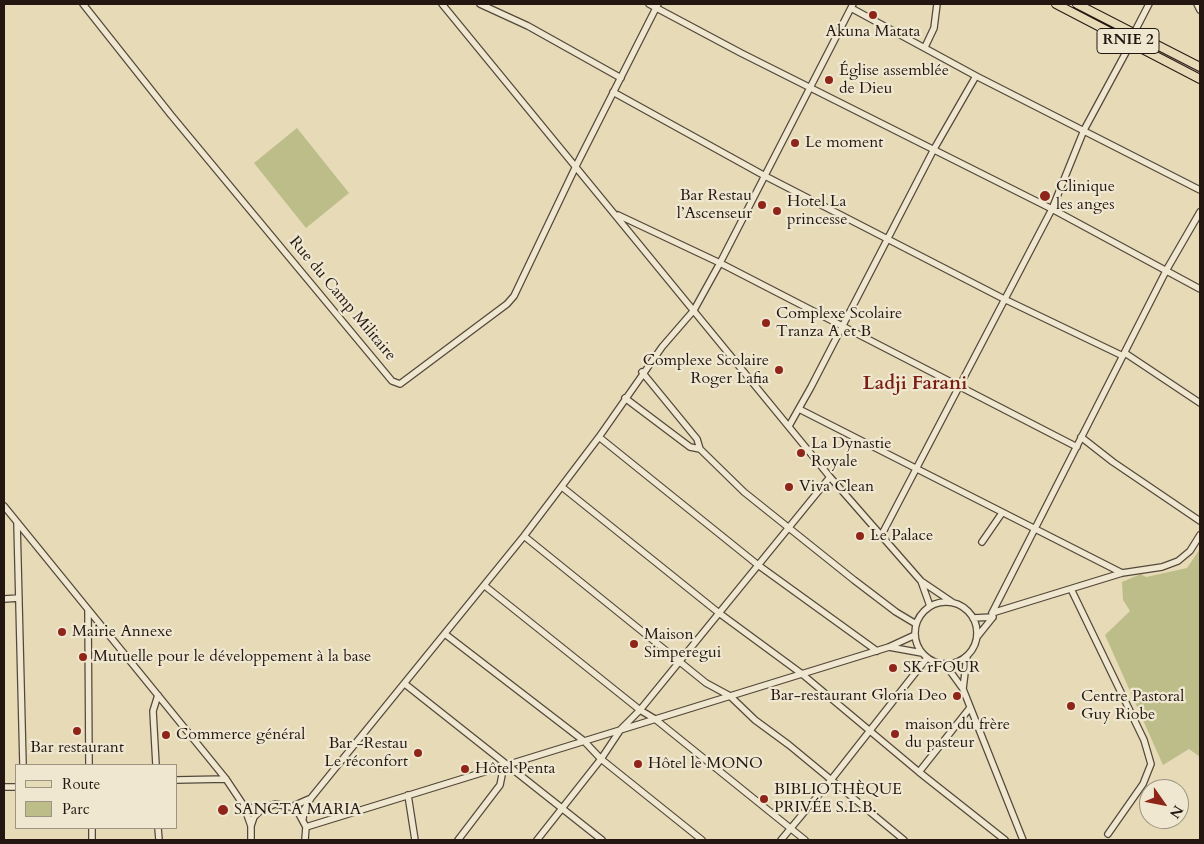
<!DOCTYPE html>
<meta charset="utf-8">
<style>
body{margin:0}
#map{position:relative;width:1204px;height:844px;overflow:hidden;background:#e6dab7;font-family:Cardo,serif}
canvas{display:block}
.frame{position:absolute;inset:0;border:5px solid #241712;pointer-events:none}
.legend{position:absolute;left:15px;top:764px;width:162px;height:65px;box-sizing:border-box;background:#efe7d0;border:1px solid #9e9484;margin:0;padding:6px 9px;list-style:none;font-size:15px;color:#241712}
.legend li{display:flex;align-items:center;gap:10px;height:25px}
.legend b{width:25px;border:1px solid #9e9484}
.north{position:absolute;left:1139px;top:779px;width:50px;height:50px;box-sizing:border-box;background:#efe7d0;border:1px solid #9e9484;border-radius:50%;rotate:123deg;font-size:14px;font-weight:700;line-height:20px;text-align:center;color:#241712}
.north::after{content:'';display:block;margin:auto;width:18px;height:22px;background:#8f2418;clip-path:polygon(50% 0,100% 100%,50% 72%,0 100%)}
</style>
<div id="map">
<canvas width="1204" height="844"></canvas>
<div class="frame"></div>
<ul class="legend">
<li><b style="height:6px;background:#e6dab7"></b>Route</li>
<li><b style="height:14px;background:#bdbd89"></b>Parc</li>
</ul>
<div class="north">N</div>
</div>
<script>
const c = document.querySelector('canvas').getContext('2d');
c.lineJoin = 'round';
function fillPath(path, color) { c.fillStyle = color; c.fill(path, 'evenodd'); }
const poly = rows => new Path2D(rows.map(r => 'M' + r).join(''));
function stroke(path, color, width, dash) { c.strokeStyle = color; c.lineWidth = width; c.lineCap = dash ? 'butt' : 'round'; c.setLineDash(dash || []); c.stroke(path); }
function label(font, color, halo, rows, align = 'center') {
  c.font = font + ' Cardo,serif'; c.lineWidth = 4.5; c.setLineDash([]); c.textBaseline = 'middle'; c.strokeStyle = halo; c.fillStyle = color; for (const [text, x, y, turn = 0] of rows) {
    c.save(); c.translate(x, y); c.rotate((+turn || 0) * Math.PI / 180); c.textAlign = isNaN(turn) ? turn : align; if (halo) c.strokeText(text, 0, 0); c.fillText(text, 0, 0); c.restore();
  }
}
fillPath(poly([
 [297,128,349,193,306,228,254,163],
 [1200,549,1200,757,1189,749,1163,765,1105,635,1130,611,1123,600,1122,582,1141,574,1146,577,1187,568]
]), '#bdbd89');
const minor = poly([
 [83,4,171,115,392,381,400,384,507,304,514,296,576,166,658,4],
 [442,4,830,477,921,581,952,602],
 [480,4,528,26,621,78],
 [649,4,741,53,1052,209,1200,289],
 [1197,4,1200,10],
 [851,8,976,76,1200,190],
 [1134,33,1149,4],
 [925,47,934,28,937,4],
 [613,92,765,176,1004,299,1123,356],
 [618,215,720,263,1077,447],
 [1125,353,1200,403],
 [642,372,697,439,700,449,744,492,854,580,896,612,916,624],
 [625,398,690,447,700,449],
 [799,409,1122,573],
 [789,426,811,387,934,149,976,76],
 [599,437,758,565,877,651],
 [1081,437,1113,462,1200,521],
 [562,487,719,613,802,674,919,772,1005,840],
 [4,506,226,779,244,806,251,826],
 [17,523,23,765],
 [524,536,706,683,730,696,755,720,789,745,904,840],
 [881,536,1052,209,1084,130,1131,43],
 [982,542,1002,513],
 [921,581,930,606],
 [485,586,640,710,655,719,805,840],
 [1071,589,1144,740,1151,764,1143,784,1108,834],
 [4,599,19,598],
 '915 633a31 31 0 1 1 62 0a31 31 0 1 1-62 0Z',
 [88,611,89,765],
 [992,613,1167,269,1200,212],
 [973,618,993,617],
 [445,634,584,741,601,759,702,840],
 [977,637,993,617,992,613,1122,573,1162,567,1178,561,1190,551,1200,535],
 [889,647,922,653],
 [945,664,963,689,1023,840],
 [405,684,602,840],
 [963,689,967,656],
 [156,765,153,711,158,695],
 [919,772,969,709],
 [176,780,226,779],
 [4,787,16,787],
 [408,795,415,840],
 [244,806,261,810],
 [291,807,309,799],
 [303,819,304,810,311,798,524,536,599,437,662,347,694,310,720,263,853,4],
 [306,827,889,647,915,635],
 [92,828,92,840],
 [158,828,159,840],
 [251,840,251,826,254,817,261,810,275,804,291,807,298,812,306,827,305,840],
 [458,840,500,785,504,765],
 [537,840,601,759,621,729,640,710,830,477],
 [781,840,831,780,927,658]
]);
const major = poly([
 [1056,4,1200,79],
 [1077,4,1200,67]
]);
stroke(minor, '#54483b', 8);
stroke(major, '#241712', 10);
stroke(minor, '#efe7d0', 5.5);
stroke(major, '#e6dab7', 8);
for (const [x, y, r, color] of [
 [873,15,5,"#8f2418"],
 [829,80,5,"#8f2418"],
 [795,143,5,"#8f2418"],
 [1045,196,6,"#8f2418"],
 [762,205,5,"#8f2418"],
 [777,211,5,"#8f2418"],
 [766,323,5,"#8f2418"],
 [779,370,5,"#8f2418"],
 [801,453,5,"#8f2418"],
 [789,487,5,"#8f2418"],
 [860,536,5,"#8f2418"],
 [62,632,5,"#8f2418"],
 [634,644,5,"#8f2418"],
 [83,657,5,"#8f2418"],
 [893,668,5,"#8f2418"],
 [957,696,5,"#8f2418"],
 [1071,706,5,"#8f2418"],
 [77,731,5,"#8f2418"],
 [895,734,5,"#8f2418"],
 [166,735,5,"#8f2418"],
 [418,753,5,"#8f2418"],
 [638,764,5,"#8f2418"],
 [465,769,5,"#8f2418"],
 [764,799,5,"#8f2418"],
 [223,810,6,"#8f2418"]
]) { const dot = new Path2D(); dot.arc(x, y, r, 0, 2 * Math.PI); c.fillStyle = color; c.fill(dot); stroke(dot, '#efe7d0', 2); }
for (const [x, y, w] of [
 [1128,41,62]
]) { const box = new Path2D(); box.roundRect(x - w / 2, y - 12.5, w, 25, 4); c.fillStyle = '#efe7d0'; c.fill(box); stroke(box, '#241712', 1); }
label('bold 15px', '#241712', null, [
 ["RNIE 2",1128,41]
]);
label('16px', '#241712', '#efe7d0', [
 ["Akuna Matata",873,32,"center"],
 ["Église assemblée",839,71],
 ["de Dieu",839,89],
 ["Le moment",805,143],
 ["Clinique",1056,187],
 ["les anges",1056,205],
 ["Bar Restau",752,196,"right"],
 ["l’Ascenseur",752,214,"right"],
 ["Hotel La",787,202],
 ["princesse",787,220],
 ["Complexe Scolaire",776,314],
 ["Tranza A et B",776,332],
 ["Complexe Scolaire",769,361,"right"],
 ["Roger Lafia",769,379,"right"],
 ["La Dynastie",811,444],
 ["Royale",811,462],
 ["Viva Clean",799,487],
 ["Le Palace",870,536],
 ["Mairie Annexe",72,632],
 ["Maison",644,635],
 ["Simperegui",644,653],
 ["Mutuelle pour le développement à la base",93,657],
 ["SK rFOUR",903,668],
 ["Bar-restaurant Gloria Deo",947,696,"right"],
 ["Centre Pastoral",1081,697],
 ["Guy Riobe",1081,715],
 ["maison du frère",905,725],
 ["du pasteur",905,743],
 ["Commerce général",176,735],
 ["Bar -Restau",408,744,"right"],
 ["Le réconfort",408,762,"right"],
 ["Bar restaurant",77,748,"center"],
 ["Hôtel le MONO",648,764],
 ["Hôtel Penta",475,769],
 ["BIBLIOTHÈQUE",774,790],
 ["PRIVÉE S.L.B.",774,808],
 ["SANCTA MARIA",234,810]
], 'left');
label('16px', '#241712', '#efe7d0', [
 ["Rue du Camp Militaire",342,299,50]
]);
label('bold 19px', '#7a1f14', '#efe7d0', [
 ["Ladji Farani",915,385]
]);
</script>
